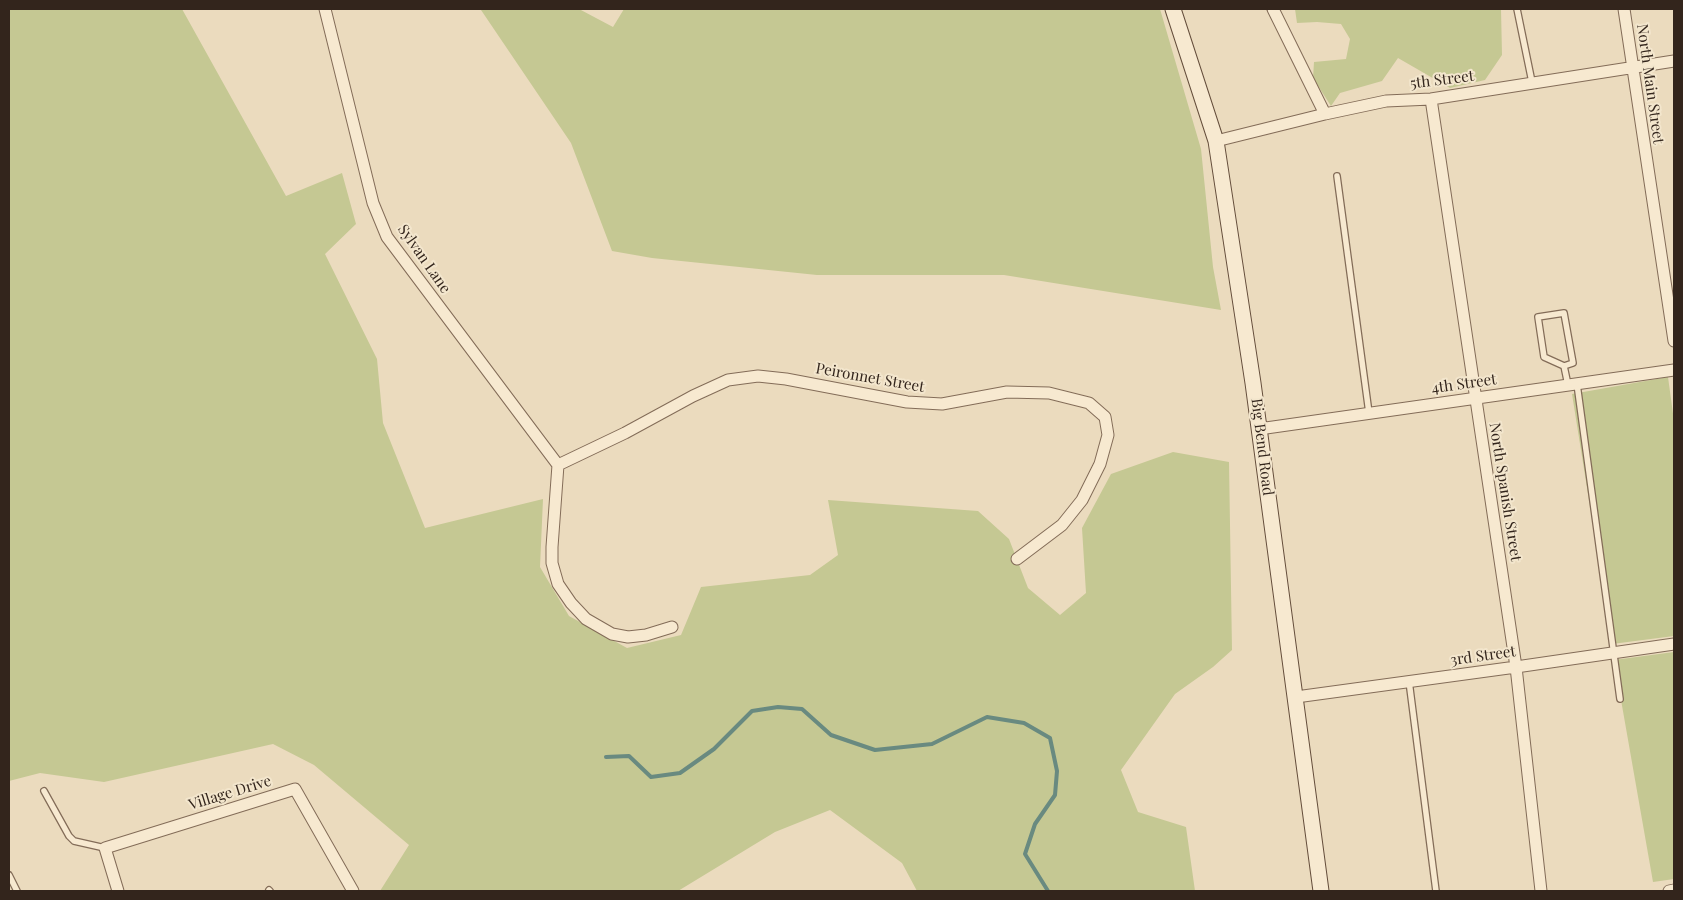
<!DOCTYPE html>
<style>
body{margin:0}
#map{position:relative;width:1683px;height:900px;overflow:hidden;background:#ebdbbe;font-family:"Playfair Display",serif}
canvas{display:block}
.frame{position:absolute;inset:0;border:10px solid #33251c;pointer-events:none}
</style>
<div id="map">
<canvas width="1683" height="900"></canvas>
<div class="frame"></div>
</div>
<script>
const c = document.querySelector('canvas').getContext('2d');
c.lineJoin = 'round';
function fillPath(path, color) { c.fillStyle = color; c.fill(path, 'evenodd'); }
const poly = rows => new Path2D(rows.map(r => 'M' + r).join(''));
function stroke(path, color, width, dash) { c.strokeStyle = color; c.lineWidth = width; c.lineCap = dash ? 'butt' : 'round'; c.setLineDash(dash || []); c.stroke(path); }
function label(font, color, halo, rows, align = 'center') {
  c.font = font + ' "Playfair Display",serif'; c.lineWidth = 4; c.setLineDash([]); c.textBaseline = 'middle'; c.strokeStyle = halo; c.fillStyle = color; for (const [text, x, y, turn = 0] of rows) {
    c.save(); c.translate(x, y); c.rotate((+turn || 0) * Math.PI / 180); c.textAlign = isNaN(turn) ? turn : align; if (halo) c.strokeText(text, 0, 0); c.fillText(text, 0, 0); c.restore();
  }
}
fillPath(poly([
 [9,9,182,9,286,196,342,173,356,224,325,254,377,359,383,423,425,528,543,499,540,567,569,616,627,648,681,635,701,587,810,575,838,555,828,500,978,511,1009,539,1028,588,1060,615,1086,593,1082,528,1111,474,1173,452,1229,462,1232,650,1213,667,1175,694,1121,770,1138,812,1186,827,1195,891,917,891,902,863,830,810,775,832,678,891,380,891,409,845,314,765,273,744,104,782,40,773,9,781],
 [478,9,579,9,613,27,624,9,1160,9,1201,149,1213,267,1221,310,1004,275,817,275,652,258,612,251,571,143,481,10],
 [1295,9,1501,9,1502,55,1485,80,1450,88,1398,58,1382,81,1340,93,1331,106,1313,78,1314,62,1346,59,1350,39,1341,24,1317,22,1297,23],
 [1668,377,1674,421,1674,636,1612,644,1572,394],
 [1674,652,1674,879,1653,882,1614,660]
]), '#c5c893');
stroke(poly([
 [606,757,629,756,651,777,680,773,714,749,752,711,778,707,802,709,831,735,875,750,932,744,987,717,1024,723,1050,738,1057,771,1055,795,1035,824,1025,854,1048,891]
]), '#698a80', 4);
const service = poly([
 [1517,9,1532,82],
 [1337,176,1369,413],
 [1564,366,1573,363,1564,313,1538,317,1544,357,1564,366,1568,385],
 [1577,384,1620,699],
 [1409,681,1436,891],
 [44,791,69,836,74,841,105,848],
 [9,875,17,891],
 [269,890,270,891]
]);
const minor = poly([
 [325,9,373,203,387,237,558,465],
 [1273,9,1325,114],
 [1624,9,1674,341],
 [1431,99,1516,667,1541,891],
 [1216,141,1325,114,1386,101,1431,99,1674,61],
 [1259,429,1674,370],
 [558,465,625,433,693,396,728,380,758,376,786,379,907,402,942,404,1007,392,1049,393,1089,403,1105,417,1108,435,1100,464,1082,500,1062,525,1017,559],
 [558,465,552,547,552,563,558,584,571,603,586,619,612,634,628,637,646,635,672,627],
 [1296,697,1516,667,1674,644],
 [118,891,105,848,295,789,353,891],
 [1669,891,1674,890]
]);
const secondary = poly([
 [1173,9,1216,141,1253,383,1321,891]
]);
stroke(service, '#836c58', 8);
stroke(minor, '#836c58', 13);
stroke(secondary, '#644d3b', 17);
stroke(service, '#f7e9d0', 5.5);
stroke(minor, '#f7e9d0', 11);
stroke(secondary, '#f7e9d0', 15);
label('15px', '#33251c', '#f3e6cd', [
 ["5th Street",1442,80,-7],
 ["North Main Street",1650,84,82],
 ["Sylvan Lane",424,259,55],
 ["Peironnet Street",870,378,10],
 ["4th Street",1464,384,-8],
 ["Big Bend Road",1262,447,83],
 ["North Spanish Street",1505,492,81],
 ["3rd Street",1483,656,-8],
 ["Village Drive",230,793,-17]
]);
</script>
